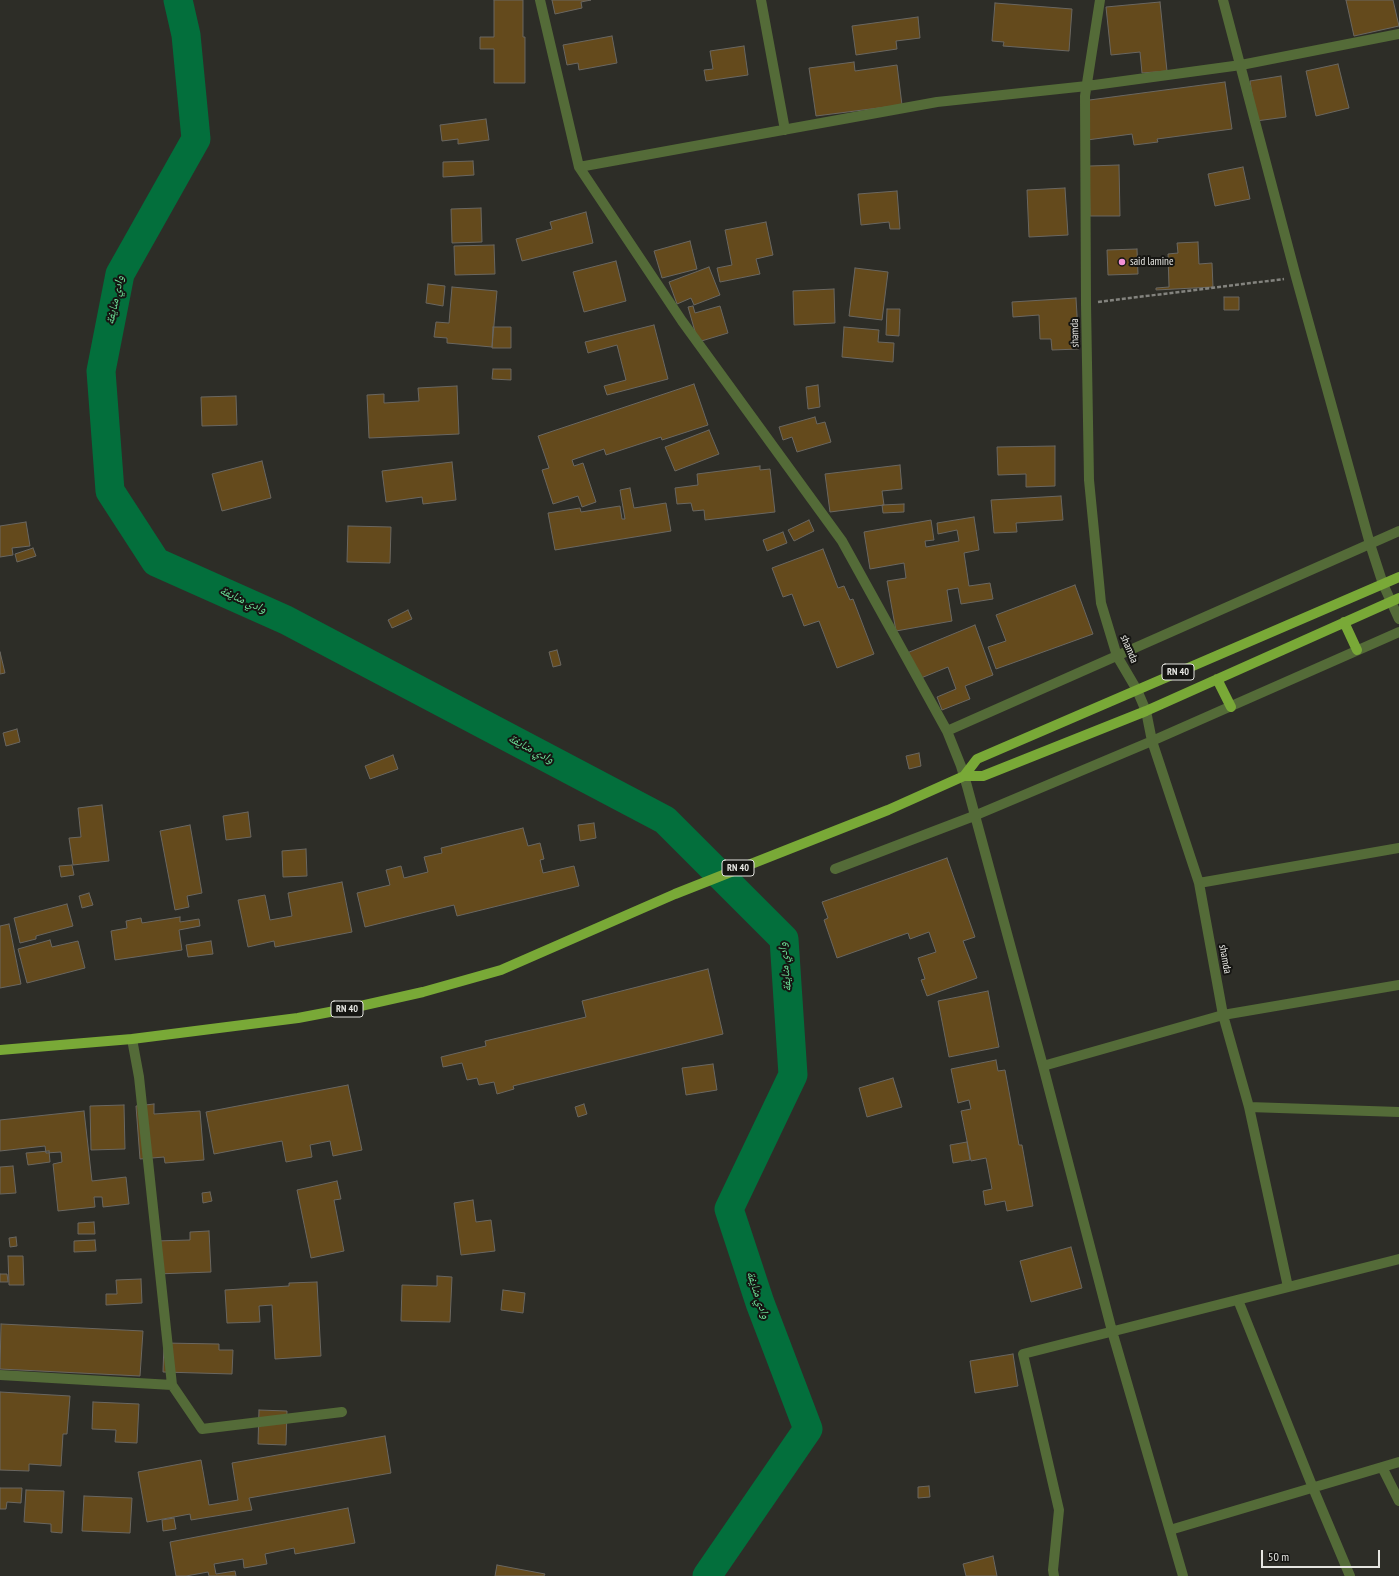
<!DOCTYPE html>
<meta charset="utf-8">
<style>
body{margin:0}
#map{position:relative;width:1399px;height:1576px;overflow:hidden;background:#2d2d27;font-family:"PT Sans Narrow",sans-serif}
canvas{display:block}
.scale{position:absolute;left:1261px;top:1550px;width:119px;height:18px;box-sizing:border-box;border:2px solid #e5e5e1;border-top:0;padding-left:5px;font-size:12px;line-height:14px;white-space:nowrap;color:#e5e5e1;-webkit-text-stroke:3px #151512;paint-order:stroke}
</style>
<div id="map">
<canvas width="1399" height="1576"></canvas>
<div class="scale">50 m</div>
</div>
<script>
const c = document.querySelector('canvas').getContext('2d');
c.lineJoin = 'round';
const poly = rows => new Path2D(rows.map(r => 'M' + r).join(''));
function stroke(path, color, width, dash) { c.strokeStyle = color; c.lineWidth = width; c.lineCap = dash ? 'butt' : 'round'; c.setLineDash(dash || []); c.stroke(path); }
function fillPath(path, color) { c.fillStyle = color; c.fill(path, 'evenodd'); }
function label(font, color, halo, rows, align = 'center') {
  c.font = font + ' "PT Sans Narrow","Noto Naskh Arabic",sans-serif'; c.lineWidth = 4; c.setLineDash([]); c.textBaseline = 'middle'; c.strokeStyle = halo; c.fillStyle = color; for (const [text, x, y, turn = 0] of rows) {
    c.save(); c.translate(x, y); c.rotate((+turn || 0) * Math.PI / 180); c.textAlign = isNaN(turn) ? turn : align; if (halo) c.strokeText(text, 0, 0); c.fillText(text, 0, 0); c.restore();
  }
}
stroke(poly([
 [178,0,186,35,196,139,120,274,101,371,110,491,156,562,286,620,665,820,784,939,793,1075,729,1209,760,1303,808,1429,707,1576]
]), '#036f3c', 29);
const building = poly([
 [494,0,523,0,523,37,525,37,525,83,494,83,494,49,480,49,480,37,494,37,494,0],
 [552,0,591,0,581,2,582,8,555,14,552,0],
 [1346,0,1393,0,1399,26,1354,36,1346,0],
 [1160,2,1167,71,1142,73,1140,52,1111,55,1106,7,1160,2],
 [995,3,1072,9,1069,51,1003,46,1004,42,992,41,995,3],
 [918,17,920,38,896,41,897,49,856,55,852,26,918,17],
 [612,36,617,63,579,70,578,63,567,65,563,45,612,36],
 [744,46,748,75,706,81,704,70,713,69,710,51,744,46],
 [854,62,855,71,897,65,902,105,816,116,809,68,854,62],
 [1338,64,1349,108,1316,116,1306,71,1338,64],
 [1281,76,1286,117,1256,121,1250,81,1281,76],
 [1225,82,1232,129,1157,139,1158,142,1134,145,1132,134,1087,140,1082,101,1225,82],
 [486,119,489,140,458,144,458,139,442,141,440,125,486,119],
 [473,161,474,175,443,177,443,162,473,161],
 [1119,165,1120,216,1090,216,1089,166,1119,165],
 [1243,167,1250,199,1215,206,1208,174,1243,167],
 [1065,188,1068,235,1029,237,1027,190,1065,188],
 [897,191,900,229,890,229,889,222,861,225,858,194,897,191],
 [481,208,482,242,452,243,451,209,481,208],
 [586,212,593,243,522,261,516,239,552,229,550,222,586,212],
 [766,222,773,255,756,259,760,274,720,282,717,268,732,265,725,230,766,222],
 [690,241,697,269,662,278,654,251,690,241],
 [1198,242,1199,264,1212,263,1213,287,1156,290,1156,288,1169,287,1168,254,1178,253,1177,243,1198,242],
 [494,245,495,274,455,275,454,246,494,245],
 [1137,249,1138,274,1108,275,1107,250,1137,249],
 [616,261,626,301,584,312,573,272,616,261],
 [709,267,720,295,694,305,691,298,677,304,669,282,709,267],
 [855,268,888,272,882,320,849,316,855,268],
 [428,284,445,286,443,306,426,303,428,284],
 [452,287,497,291,492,347,447,343,447,338,434,337,436,322,449,323,452,287],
 [834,289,835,323,794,325,793,291,834,289],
 [1224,297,1239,297,1239,310,1224,310,1224,297],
 [1076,298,1079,349,1052,350,1051,339,1040,339,1039,315,1013,317,1012,302,1076,298],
 [693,306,695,313,720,306,728,333,698,342,688,307,693,306],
 [887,309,900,309,899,336,886,335,887,309],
 [654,325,668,379,607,395,604,386,626,380,617,345,588,353,585,342,654,325],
 [493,327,511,327,511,348,492,348,493,327],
 [844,327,879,330,878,342,894,343,893,362,842,357,844,327],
 [493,369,511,369,511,380,492,379,493,369],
 [694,384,708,425,662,440,661,437,606,455,604,449,572,460,574,466,583,463,596,502,582,507,578,496,553,504,542,470,549,468,538,436,694,384],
 [818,385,820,407,808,409,806,387,818,385],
 [457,386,459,434,369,438,367,395,384,394,384,403,419,401,418,388,457,386],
 [236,396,237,425,202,426,201,397,236,396],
 [815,417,817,424,825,422,831,442,797,452,792,437,783,440,779,427,815,417],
 [709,430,719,454,675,471,665,447,709,430],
 [1055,446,1055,486,1026,487,1026,474,998,475,997,447,1055,446],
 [262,461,271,498,222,511,212,474,262,461],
 [452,462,456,500,423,504,422,497,386,502,382,471,452,462],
 [900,465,902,489,882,491,884,505,830,512,825,474,900,465],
 [760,466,760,470,770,469,775,512,705,520,704,510,693,511,691,503,677,504,675,488,698,485,697,474,760,466],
 [630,488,634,508,666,503,671,531,555,550,548,513,580,508,581,512,620,506,622,519,625,519,620,490,630,488],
 [1061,496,1063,520,1016,523,1017,532,994,533,991,500,1061,496],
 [904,504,904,512,883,513,882,505,904,504],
 [974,517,979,550,964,553,969,586,990,583,993,599,961,604,958,588,947,590,952,621,896,631,887,581,906,578,904,563,870,569,864,532,931,520,934,540,925,541,926,547,959,541,957,530,938,534,937,523,974,517],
 [809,520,814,531,794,541,788,530,809,520],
 [26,522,30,546,12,548,13,555,0,557,0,526,26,522],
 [348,526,391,527,390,563,347,562,348,526],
 [783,532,787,543,767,551,763,540,783,532],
 [33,548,36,556,17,562,15,554,33,548],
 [823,549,838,588,844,586,850,600,853,599,874,654,837,668,819,621,804,626,792,594,783,597,772,568,823,549],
 [1075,585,1093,634,996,669,988,647,1006,641,996,615,1075,585],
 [408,610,412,619,392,628,388,620,408,610],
 [975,625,993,675,965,686,970,699,942,710,937,697,956,689,948,667,921,678,907,653,975,625],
 [557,650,561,665,553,667,549,652,557,650],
 [0,652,5,673,0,674,0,652],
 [17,729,20,742,6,746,3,733,17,729],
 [919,753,921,766,909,769,906,756,919,753],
 [393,755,398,769,370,779,365,766,393,755],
 [102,805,109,861,73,865,69,838,81,837,78,808,102,805],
 [248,812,251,837,226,840,223,816,248,812],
 [594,823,596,838,580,841,578,825,594,823],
 [190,825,202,893,187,896,189,907,175,910,160,831,190,825],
 [523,828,528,846,540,843,544,859,540,860,543,873,574,866,579,886,457,916,454,905,365,927,357,893,390,885,386,870,401,866,404,878,428,872,424,857,442,853,441,848,523,828],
 [306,849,307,876,283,877,282,851,306,849],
 [947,858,975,937,963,941,977,978,927,996,921,980,925,979,918,958,936,952,929,932,910,939,908,933,837,958,824,920,828,918,822,902,947,858],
 [72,865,74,875,61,877,59,866,72,865],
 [342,882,352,932,275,947,274,941,248,947,238,900,265,895,270,920,292,916,288,893,342,882],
 [89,893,93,905,82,908,79,896,89,893],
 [67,904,73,926,36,936,36,939,20,943,14,918,67,904],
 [180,917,180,922,199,919,200,926,179,930,182,950,115,960,111,931,127,928,126,921,141,918,142,923,180,917],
 [9,924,21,984,0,988,0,926,9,924],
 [50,940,52,947,78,941,85,968,27,983,18,949,50,940],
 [211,941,213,954,188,957,186,945,211,941],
 [708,969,723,1034,513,1086,514,1089,497,1094,494,1082,479,1085,477,1078,467,1080,462,1063,443,1067,441,1057,486,1046,485,1041,586,1017,582,1001,708,969],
 [988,991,999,1047,949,1057,938,1001,988,991],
 [996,1060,998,1071,1005,1070,1019,1145,1022,1145,1033,1206,1007,1211,1005,1201,985,1205,983,1191,992,1189,986,1158,971,1161,961,1111,971,1109,969,1100,958,1103,951,1069,996,1060],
 [713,1064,717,1090,686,1095,682,1068,713,1064],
 [893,1078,902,1107,867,1117,859,1088,893,1078],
 [348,1085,362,1150,333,1156,330,1141,310,1145,312,1157,286,1162,282,1141,214,1154,206,1112,348,1085],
 [154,1104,154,1114,200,1111,204,1160,165,1163,164,1157,140,1159,136,1106,154,1104],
 [584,1104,587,1114,578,1117,575,1107,584,1104],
 [124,1105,125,1149,91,1150,90,1106,124,1105],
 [84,1111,92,1181,126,1177,129,1204,103,1207,102,1197,94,1197,95,1207,58,1211,53,1164,62,1162,61,1152,46,1153,45,1146,0,1151,0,1120,84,1111],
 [967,1142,970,1160,953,1163,950,1145,967,1142],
 [49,1151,50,1162,28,1165,26,1153,49,1151],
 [13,1166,16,1193,0,1194,0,1167,13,1166],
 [337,1181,341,1199,334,1200,344,1251,311,1258,297,1190,337,1181],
 [210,1192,212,1201,203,1203,202,1193,210,1192],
 [473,1200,476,1222,491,1220,495,1251,461,1255,454,1203,473,1200],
 [94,1222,95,1234,78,1234,78,1223,94,1222],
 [209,1231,211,1272,156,1274,155,1241,190,1240,190,1232,209,1231],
 [16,1237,17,1246,10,1247,9,1238,16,1237],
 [95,1240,96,1251,74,1252,74,1241,95,1240],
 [1071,1247,1082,1288,1031,1302,1020,1261,1071,1247],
 [8,1256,23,1256,24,1285,9,1285,8,1256],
 [0,1274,7,1274,8,1282,0,1282,0,1274],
 [437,1276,452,1277,450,1322,401,1321,402,1285,437,1286,437,1276],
 [141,1279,142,1303,106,1305,106,1294,117,1294,116,1280,141,1279],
 [317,1282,321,1356,275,1359,272,1305,259,1306,260,1322,227,1323,225,1290,289,1286,289,1283,317,1282],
 [503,1290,525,1293,523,1313,501,1310,503,1290],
 [1,1324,143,1331,140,1376,0,1369,1,1324],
 [164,1343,219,1344,219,1350,233,1350,232,1374,163,1372,164,1343],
 [1013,1354,1018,1386,975,1393,970,1361,1013,1354],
 [0,1392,70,1396,67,1434,63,1434,61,1466,29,1464,29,1471,0,1470,0,1392],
 [93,1402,139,1404,137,1443,115,1442,116,1430,92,1429,93,1402],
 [259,1410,287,1411,286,1445,258,1444,259,1410],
 [385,1436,391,1473,249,1498,252,1510,191,1520,190,1514,147,1522,138,1472,201,1460,209,1505,238,1500,232,1463,385,1436],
 [929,1486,930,1497,918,1498,918,1487,929,1486],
 [0,1488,22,1488,21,1503,7,1502,6,1509,0,1509,0,1488],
 [26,1490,64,1491,62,1533,51,1532,51,1524,24,1522,26,1490],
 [84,1496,132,1498,130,1533,82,1531,84,1496],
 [348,1508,355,1543,295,1554,294,1548,265,1554,267,1564,244,1568,243,1559,214,1564,216,1574,235,1571,236,1576,209,1576,208,1572,186,1576,176,1576,170,1542,348,1508],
 [174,1518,176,1529,163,1531,162,1520,174,1518],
 [993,1556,997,1576,966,1576,963,1564,993,1556],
 [497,1565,545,1574,544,1576,495,1576,497,1565]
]);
fillPath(building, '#644a1c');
stroke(building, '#6a6761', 1);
stroke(poly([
 [1098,302,1284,279]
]), '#83837e', 2.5, [4, 2]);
stroke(poly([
 [540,0,579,167,682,321,842,541,947,731,961,766,967,786,1043,1066,1112,1331,1183,1576],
 [761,0,785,130],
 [1100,0,1085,96,1086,304,1089,480,1101,603,1117,656,1137,690,1146,711,1152,741,1199,883,1223,1015,1249,1107,1288,1287],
 [1223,0,1296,277,1370,544,1383,584,1399,619],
 [579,167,937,102,1087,86,1241,65,1399,34],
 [947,731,1399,531],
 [835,869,974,816,1152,741,1399,632],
 [1199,883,1399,848],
 [132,1039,139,1077,172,1385,202,1429,342,1412],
 [1043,1066,1223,1015,1399,985],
 [1249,1107,1399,1112],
 [1238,1300,1313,1488,1350,1576],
 [0,1375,172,1385],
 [1382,1467,1399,1501],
 [1170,1530,1399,1462],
 [1054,1576,1053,1570,1059,1510,1023,1354,1399,1259]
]), '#546b38', 10);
stroke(poly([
 [1344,622,1357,650],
 [1217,679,1231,707],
 [964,776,977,759,1399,577],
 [0,1050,132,1039,298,1018,356,1007,423,992,501,970,675,894,888,810,964,776,983,776,1146,711,1399,598]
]), '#79a937', 10);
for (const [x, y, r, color] of [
 [1122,262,4,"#f391d5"]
]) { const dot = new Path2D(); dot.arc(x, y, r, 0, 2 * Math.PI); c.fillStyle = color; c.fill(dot); stroke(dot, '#151512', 1.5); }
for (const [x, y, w] of [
 [1178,672,32],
 [738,868,32],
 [347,1009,32]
]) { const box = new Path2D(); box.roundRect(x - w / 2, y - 8, w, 16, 3); c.fillStyle = '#151512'; c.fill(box); stroke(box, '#e5e5e1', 1); }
label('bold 10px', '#e5e5e1', null, [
 ["RN 40",1178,672],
 ["RN 40",738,868],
 ["RN 40",347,1009]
]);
label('11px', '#e5e5e1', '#151512', [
 ["said lamine",1130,262]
], 'left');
label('11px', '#e5e5e1', '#151512', [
 ["shamda",1075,333,-91],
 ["shamda",1129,649,67],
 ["shamda",1225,959,80]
]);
label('italic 12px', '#6ee29a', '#151512', [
 ["وادي منايفة",115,300,-78],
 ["وادي منايفة",243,600,24],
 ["وادي منايفة",531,749,28],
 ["وادي منايفة",785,967,-96],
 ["وادي منايفة",758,1295,71]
]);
</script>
